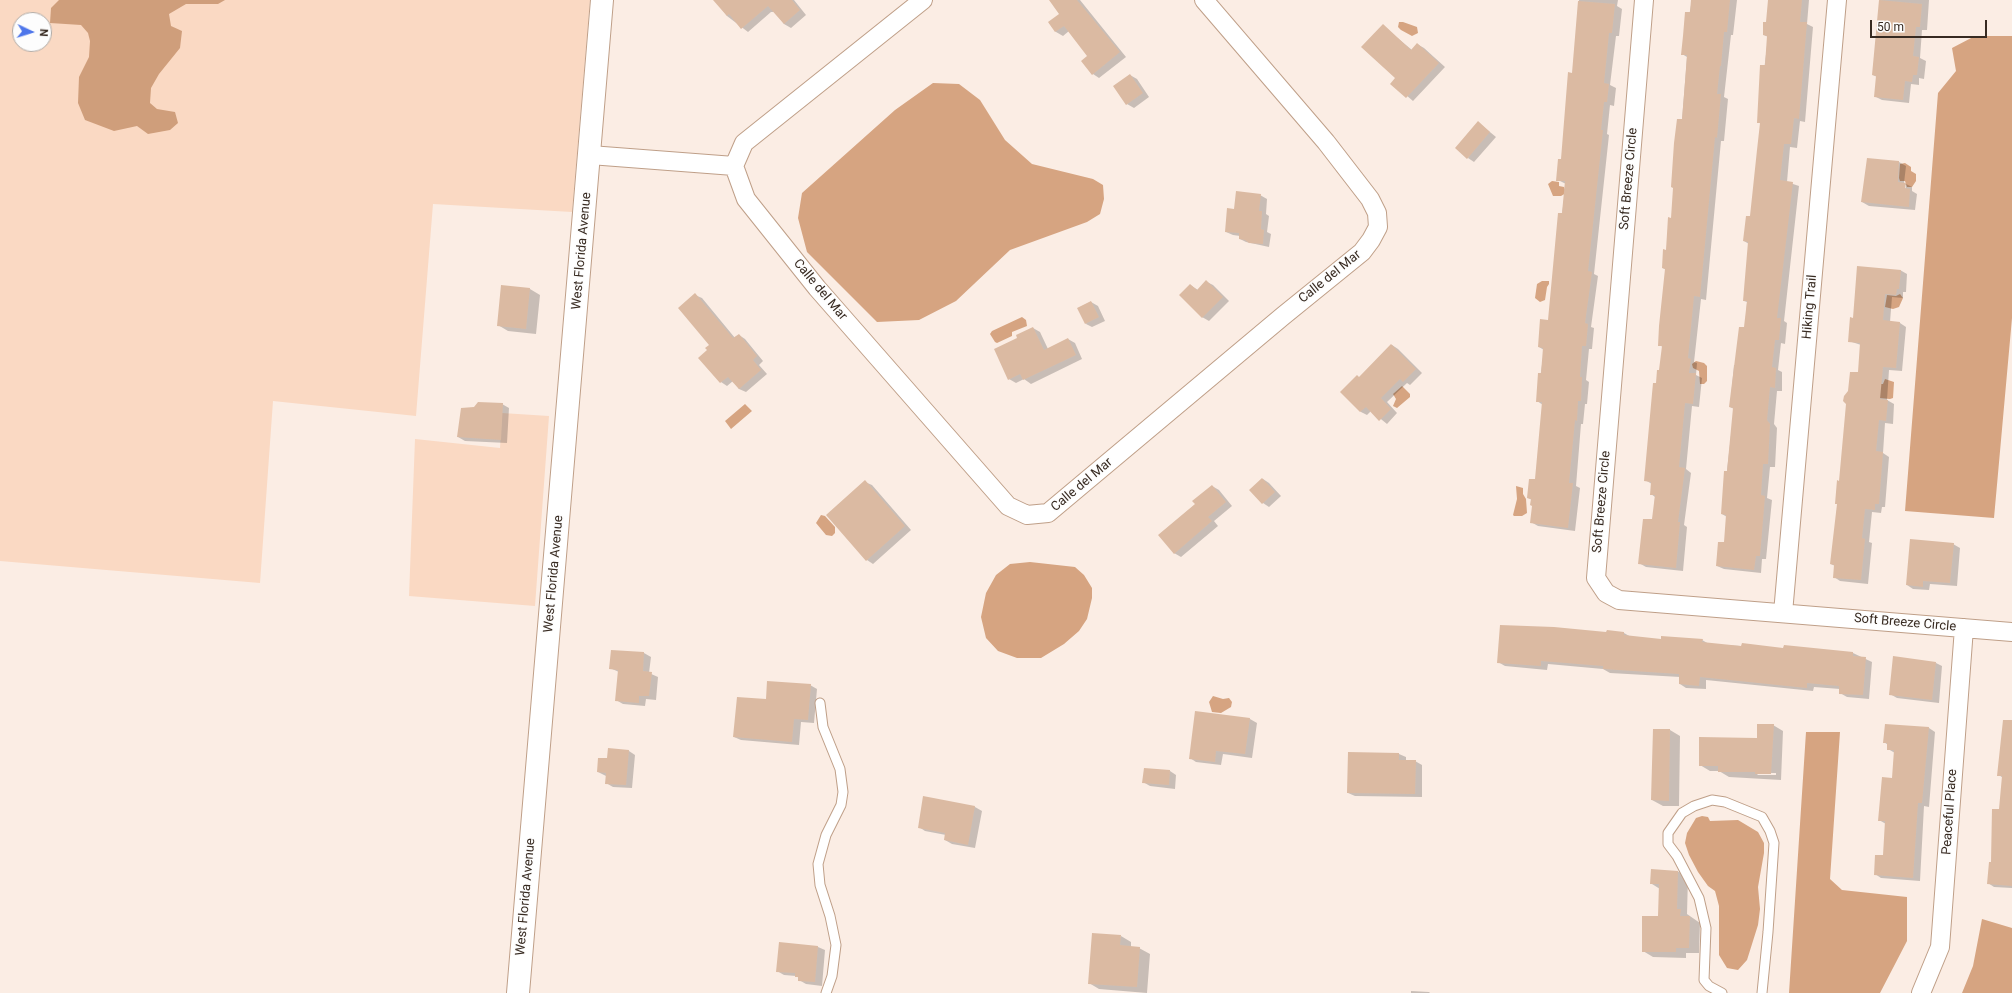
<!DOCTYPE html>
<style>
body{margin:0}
#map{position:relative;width:2012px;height:993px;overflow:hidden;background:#fbede4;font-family:Roboto,sans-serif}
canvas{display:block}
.north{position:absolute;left:12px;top:12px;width:40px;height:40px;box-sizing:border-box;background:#fdfdfd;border:1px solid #aea9a5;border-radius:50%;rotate:94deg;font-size:11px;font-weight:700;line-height:16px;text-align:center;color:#372a21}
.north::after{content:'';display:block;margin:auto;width:14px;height:18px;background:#4e76ea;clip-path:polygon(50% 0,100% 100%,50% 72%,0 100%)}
.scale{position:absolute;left:1870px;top:20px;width:117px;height:18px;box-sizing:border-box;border:2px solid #372a21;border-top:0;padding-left:5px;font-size:12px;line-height:14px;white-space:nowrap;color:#372a21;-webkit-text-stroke:3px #fdfdfd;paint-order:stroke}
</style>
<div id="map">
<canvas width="2012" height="993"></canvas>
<div class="north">N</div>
<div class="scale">50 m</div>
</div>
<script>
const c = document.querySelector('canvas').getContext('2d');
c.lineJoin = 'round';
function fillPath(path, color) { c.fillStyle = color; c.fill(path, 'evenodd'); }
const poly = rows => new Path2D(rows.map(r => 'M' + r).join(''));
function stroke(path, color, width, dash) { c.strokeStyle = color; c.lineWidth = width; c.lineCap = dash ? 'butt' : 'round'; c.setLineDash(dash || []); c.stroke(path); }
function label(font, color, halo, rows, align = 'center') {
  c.font = font + ' Roboto,sans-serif'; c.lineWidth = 3; c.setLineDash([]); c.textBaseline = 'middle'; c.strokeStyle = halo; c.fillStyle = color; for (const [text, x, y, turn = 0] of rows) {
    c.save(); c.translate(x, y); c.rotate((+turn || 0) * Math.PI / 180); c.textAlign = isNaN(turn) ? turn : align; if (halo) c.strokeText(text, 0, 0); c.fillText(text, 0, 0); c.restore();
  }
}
fillPath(poly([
 [0,0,590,0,572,212,433,204,416,416,273,401,260,583,0,561],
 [20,20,44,20,44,44,20,44],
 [502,413,549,416,535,606,409,596,415,439,500,448]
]), '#fad9c3');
fillPath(poly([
 [59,0,225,0,218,4,186,4,169,14,171,26,182,31,180,48,159,74,151,88,150,103,157,109,175,112,178,123,170,130,148,134,137,126,114,131,85,120,78,103,79,77,89,57,90,41,88,33,81,25,50,23,51,8]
]), '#cf9e7b');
fillPath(poly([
 [1399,22,1403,22,1417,27,1418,33,1412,36,1401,30,1398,27],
 [1975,36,2012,36,2012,318,1994,518,1905,511,1938,93,1956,71,1952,48],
 [933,83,959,84,980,100,1005,140,1032,164,1093,179,1103,185,1104,199,1100,214,1087,222,1010,250,956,301,919,320,877,322,807,252,798,218,802,193,895,110],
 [1905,163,1911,167,1911,171,1916,174,1916,181,1912,187,1907,187,1905,181,1900,181,1899,178,1900,164],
 [1552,181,1559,182,1559,186,1564,187,1566,193,1561,196,1553,196,1548,184],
 [1542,281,1549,281,1549,284,1547,287,1545,300,1540,302,1535,298,1537,284],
 [1900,294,1903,298,1899,307,1893,309,1885,307,1887,295,1896,296],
 [1022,317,1026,320,1027,326,1012,332,1012,336,997,343,995,342,990,334,992,331],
 [1696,361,1704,363,1707,366,1707,381,1704,384,1700,384,1699,371,1693,368,1692,364],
 [1885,379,1894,382,1893,398,1890,399,1879,398,1876,384,1883,384],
 [1402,386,1410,394,1410,397,1397,408,1393,406,1396,399,1393,394],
 [745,404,752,411,731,429,725,421],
 [1516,486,1523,488,1523,494,1526,499,1527,513,1522,516,1514,516,1513,515,1517,499],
 [821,515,825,516,835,527,835,533,832,536,826,535,816,523],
 [1030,562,1075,567,1084,575,1092,588,1092,598,1087,619,1079,631,1064,644,1041,658,1017,658,998,651,986,638,981,617,986,593,996,575,1010,564],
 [1213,696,1223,699,1229,698,1232,702,1231,707,1221,713,1212,712,1209,702],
 [1806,732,1840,732,1830,879,1842,890,1907,897,1907,941,1880,993,1789,993],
 [1702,816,1708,817,1710,821,1738,820,1758,832,1764,843,1764,853,1758,887,1760,909,1758,925,1747,960,1738,970,1727,968,1719,955,1719,906,1715,891,1708,886,1698,872,1689,855,1685,843,1687,833,1696,818],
 [1982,919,2012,928,2012,993,1962,993,1973,966]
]), '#d6a481');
fillPath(poly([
 [720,0,794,0,806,15,791,28,784,24,775,12,771,12,748,32,727,16,717,3],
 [1050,0,1080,0,1126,57,1099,78,1093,74,1089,57,1069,31,1063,36,1056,32,1049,23,1060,14],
 [1579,0,1618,0,1617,6,1622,9,1619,36,1616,36,1610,85,1616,88,1614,106,1610,105,1607,134,1609,135,1594,274,1598,276,1591,327,1594,328,1592,349,1589,349,1586,380,1589,382,1587,404,1585,404,1583,424,1581,424,1576,486,1580,488,1575,531,1538,526,1531,522,1533,506,1532,500,1528,498,1536,480,1543,405,1537,401,1544,350,1539,347,1549,321,1562,214,1566,184,1558,180,1562,160,1573,74],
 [1692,0,1737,0,1733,35,1731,35,1724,97,1728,99,1724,141,1721,141,1706,300,1701,299,1694,362,1697,363,1696,375,1702,378,1699,407,1692,406,1686,469,1691,473,1684,525,1687,527,1683,571,1646,567,1639,563,1653,520,1655,497,1651,494,1652,484,1645,480,1663,347,1659,345,1666,270,1663,268,1672,219,1682,120,1687,57,1682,54],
 [1769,0,1809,0,1807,24,1813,27,1805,122,1800,121,1797,148,1790,147,1787,182,1799,186,1784,321,1787,323,1785,344,1781,343,1778,370,1782,372,1782,391,1777,391,1774,424,1777,428,1775,467,1770,467,1767,498,1772,500,1766,559,1762,559,1761,573,1724,569,1717,566,1725,543,1727,517,1722,514,1734,409,1730,407,1734,365,1736,365,1745,328,1747,302,1744,301,1749,244,1744,241,1751,217,1761,124,1758,122,1768,37,1764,35,1767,23],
 [1880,0,1929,0,1927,30,1922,30,1920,58,1926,61,1924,79,1919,78,1919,85,1911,84,1909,103,1882,100,1876,97,1877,77,1873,75],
 [1383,26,1412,50,1417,44,1424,48,1445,67,1413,101,1392,83,1396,78],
 [1130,75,1137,79,1149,97,1134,108,1127,104,1115,87],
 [1479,123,1496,137,1474,162,1468,158],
 [1868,159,1899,162,1906,166,1904,183,1912,187,1912,191,1917,194,1915,210,1869,206,1862,202],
 [1904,185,1906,185,1905,193],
 [1260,195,1267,199,1266,214,1269,216,1267,232,1271,234,1269,247,1246,242,1240,239,1240,236,1233,235,1226,232,1235,210],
 [1900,270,1907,274,1906,292,1903,292,1903,298,1892,297,1890,322,1900,323,1906,327,1902,371,1889,370,1887,400,1894,404,1893,424,1885,423,1883,453,1889,457,1885,507,1882,507,1881,513,1872,512,1869,542,1872,543,1868,584,1840,581,1834,577,1835,566,1831,564,1840,482,1859,374,1861,345,1849,341,1854,319],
 [1207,282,1213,285,1229,301,1209,321,1202,317,1190,285,1198,290],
 [502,286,530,289,540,295,536,334,508,331,498,325],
 [695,295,702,298,735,338,739,335,745,339,763,361,759,365,767,374,746,392,739,389,733,381,727,386,721,382,700,358,709,351,710,345],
 [1091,302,1098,306,1105,321,1092,327,1086,324],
 [1033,328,1040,332,1048,349,1068,339,1075,343,1082,359,1031,384,1024,379,1016,383,1009,379,1018,339],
 [1392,345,1398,349,1422,373,1410,385,1407,383,1387,402,1397,413,1387,424,1371,411,1367,415,1361,412,1341,392,1359,378],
 [502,404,509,408,507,443,465,441,458,437],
 [1263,479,1269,483,1281,496,1269,507,1263,503,1251,490],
 [865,482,872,485,911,530,873,564,867,560],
 [1212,486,1219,490,1232,506,1214,521,1218,526,1181,557,1174,553,1196,504],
 [1953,544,1960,548,1957,586,1930,584,1929,590,1913,589,1907,585],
 [1607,633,1624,633,1631,637,1662,640,1702,640,1709,644,1853,653,1872,662,1869,699,1847,697,1840,693,1840,689,1814,687,1813,691,1706,680,1706,689,1686,688,1680,684,1680,677,1610,673,1603,669,1548,664,1547,670,1505,666,1498,662],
 [612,651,644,653,651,657,649,673,658,677,656,700,646,699,645,706,623,704,616,700,619,672,610,668],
 [1936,663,1942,666,1939,703,1897,698,1890,694],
 [810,685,817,689,814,723,801,722,799,745,741,740,734,737,767,700],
 [1196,712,1250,719,1257,723,1252,758,1223,754,1221,765,1196,762,1190,758],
 [1773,725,1783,731,1781,780,1729,777,1719,771,1710,771,1700,765,1758,739],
 [1756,773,1776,773,1776,775,1758,775],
 [1929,728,1935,732,1929,807,1924,806,1920,881,1881,878,1875,874,1884,856,1886,824,1879,820,1893,779,1895,753,1888,749,1888,745,1884,742],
 [1670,730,1680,736,1679,806,1663,806,1652,800],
 [2012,735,2012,888,1994,887,1988,883,2000,810,2003,778,1999,775],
 [629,751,635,755,632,788,613,787,606,783,606,776,598,772,608,759],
 [1349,753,1399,754,1406,757,1406,761,1415,761,1422,765,1422,797,1355,796,1348,793],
 [1170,771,1176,775,1175,789,1150,786,1143,782],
 [924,797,975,807,982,811,975,848,952,844,945,840,946,835,925,831,919,827],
 [1677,871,1688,877,1687,914,1700,923,1699,953,1686,953,1686,958,1653,957,1643,951,1659,917,1660,889,1652,884],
 [1121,936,1131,942,1131,947,1139,948,1150,954,1147,993,1099,989,1089,983],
 [780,943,818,947,825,950,822,986,806,984,799,980,799,978,796,976,784,975,777,971],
 [1411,991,1429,992,1430,993,1411,993]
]), '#0003');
fillPath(poly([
 [713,0,792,0,800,10,784,24,768,6,741,29,729,14,727,16],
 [1049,0,1077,0,1120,52,1092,75,1081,61,1087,56,1064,26,1055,32,1048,22,1059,14],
 [1691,0,1730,0,1727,32,1724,32,1721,66,1720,66,1717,94,1721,94,1717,138,1715,137,1700,297,1694,296,1688,358,1691,359,1689,373,1696,373,1693,404,1685,403,1679,467,1685,468,1678,522,1680,522,1676,568,1638,564,1643,519,1652,519,1655,495,1650,495,1651,482,1644,481,1653,383,1656,383,1657,370,1659,370,1662,346,1658,346,1659,326,1665,269,1662,268,1663,249,1666,250,1668,217,1671,218,1673,188,1671,187,1674,143,1677,119,1682,119,1685,82,1687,55,1681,55,1683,36,1685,12,1690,12],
 [1768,0,1802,0,1800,22,1807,22,1799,119,1794,118,1791,144,1784,144,1780,180,1793,182,1777,318,1781,318,1779,340,1775,340,1772,367,1776,368,1775,388,1770,387,1767,420,1770,424,1768,464,1763,464,1761,495,1765,496,1760,556,1756,556,1754,570,1716,566,1718,542,1724,542,1726,515,1721,514,1724,471,1727,471,1733,408,1729,407,1739,327,1744,327,1747,301,1743,301,1748,242,1743,241,1746,216,1750,216,1757,150,1760,123,1757,123,1760,65,1765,65,1767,36,1763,35,1763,22,1766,22],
 [1879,0,1922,4,1920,27,1916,27,1913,56,1919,57,1917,75,1913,75,1912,82,1905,81,1903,100,1874,97,1876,76,1872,75],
 [1578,1,1615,4,1612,33,1609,33,1604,83,1609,84,1607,102,1604,102,1601,130,1603,130,1588,271,1592,272,1585,323,1588,324,1586,346,1582,346,1580,377,1582,377,1581,401,1578,401,1577,421,1575,420,1569,483,1573,483,1568,528,1530,523,1532,506,1530,505,1531,499,1527,498,1529,479,1535,479,1542,402,1536,402,1538,373,1541,373,1543,348,1538,347,1540,319,1548,320,1558,213,1562,213,1565,181,1556,181,1558,159,1561,159,1568,72,1572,73],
 [1383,24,1411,50,1417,43,1439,63,1406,98,1390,84,1395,78,1361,47],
 [1130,74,1143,93,1126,105,1113,86],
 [1478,121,1490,132,1467,159,1455,148],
 [1867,158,1899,161,1898,182,1906,183,1905,188,1910,189,1909,207,1861,202],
 [1236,191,1261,194,1259,211,1262,211,1261,229,1264,230,1263,244,1249,243,1245,240,1239,239,1239,233,1225,232,1227,208,1234,209],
 [1857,266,1901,270,1899,289,1897,289,1896,295,1885,294,1883,320,1900,322,1896,368,1883,367,1880,399,1888,400,1886,421,1879,420,1876,451,1883,452,1879,504,1875,504,1875,510,1865,509,1862,538,1865,539,1861,580,1833,578,1834,565,1830,564,1837,504,1835,504,1837,480,1839,481,1846,404,1843,401,1844,396,1848,391,1850,372,1858,372,1860,343,1848,342,1850,317,1853,318],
 [1206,280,1223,297,1202,318,1179,295,1190,284,1197,290],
 [501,285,530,288,526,329,497,326],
 [695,293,733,338,739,334,757,356,753,360,761,370,739,389,728,377,720,383,698,358,707,350,705,348,709,345,678,308],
 [1091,301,1099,317,1085,324,1077,308],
 [1033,327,1044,350,1068,338,1076,355,1023,380,1020,374,1008,380,994,349,1017,338,1016,335],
 [1391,344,1416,369,1403,382,1400,379,1381,398,1391,409,1379,421,1366,407,1360,412,1340,392,1357,375,1359,377],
 [478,402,503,403,501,440,457,437,461,408,474,407],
 [1262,478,1275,492,1262,504,1249,490],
 [865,480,905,526,866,561,826,515],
 [1212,485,1226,502,1208,517,1212,521,1174,554,1158,535,1195,504,1192,501],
 [1910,539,1954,543,1950,583,1923,581,1923,587,1906,585],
 [1500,625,1554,627,1606,632,1607,630,1624,632,1624,635,1661,639,1661,636,1703,639,1702,642,1741,646,1742,643,1783,648,1784,645,1853,652,1853,656,1866,657,1863,695,1839,694,1839,686,1807,683,1807,688,1700,677,1699,686,1679,684,1679,674,1603,669,1603,666,1541,661,1541,666,1497,663],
 [611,650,644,652,643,671,652,672,649,696,639,696,639,703,615,701,618,670,609,669],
 [1893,656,1936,662,1932,700,1889,695],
 [767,681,811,684,808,720,794,719,792,742,733,737,737,697,766,699],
 [1195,711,1250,718,1245,754,1216,751,1215,762,1189,759],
 [2003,720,2012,720,2012,886,1987,884,1989,862,1991,862,1992,809,1999,809,2002,776,1997,776],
 [1757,724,1774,724,1771,774,1755,774,1755,772,1718,772,1718,766,1699,766,1699,737,1757,738],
 [1885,724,1929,727,1922,803,1918,803,1913,878,1874,875,1875,855,1883,855,1885,821,1878,821,1882,777,1892,778,1894,750,1887,750,1887,743,1883,743],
 [1653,729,1670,729,1669,801,1651,800],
 [608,748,629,750,626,785,605,784,606,773,597,772,598,758,607,758],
 [1348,752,1399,753,1399,760,1416,760,1415,794,1347,793],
 [1144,768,1170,770,1169,785,1142,783],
 [923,796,975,806,968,845,944,840,945,833,918,828],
 [1651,869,1678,871,1677,909,1681,909,1680,916,1690,916,1689,948,1676,948,1676,952,1642,952,1642,916,1658,916,1659,884,1650,884],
 [1092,933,1121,935,1120,945,1140,947,1137,987,1088,984],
 [779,942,818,946,815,982,798,981,798,977,795,977,795,973,776,972]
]), '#dbbaa2');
const service = poly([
 [820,703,823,727,840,769,843,792,841,805,826,835,818,864,820,885,830,916,836,945,832,976,826,993],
 [1722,993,1709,986,1704,980,1706,928,1699,898,1677,856,1668,844,1668,833,1682,813,1694,806,1712,800,1725,802,1762,817,1770,831,1774,843,1768,932,1762,993]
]);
const minor = poly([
 [923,0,744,143,734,166,746,199,817,288,1008,506,1027,515,1048,513,1283,316,1362,252,1371,240,1378,227,1377,213,1370,199,1326,142,1204,0],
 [1644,0,1596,578,1606,593,1619,600,2012,632],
 [590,155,734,166],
 [1783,613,1837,0],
 [1921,993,1940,947,1964,628]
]);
const tertiary = poly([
 [518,993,602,0]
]);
stroke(service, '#bf9f88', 11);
stroke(minor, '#bf9f88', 20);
stroke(tertiary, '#bf9f88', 24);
stroke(service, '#fff', 9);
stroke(minor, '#fff', 18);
stroke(tertiary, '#fff', 22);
label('13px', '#372a21', '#fdfdfd', [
 ["Soft Breeze Circle",1629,179,-85],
 ["West Florida Avenue",582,251,-85],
 ["Calle del Mar",1330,277,-39],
 ["Calle del Mar",820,290,50],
 ["Hiking Trail",1810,307,-85],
 ["Calle del Mar",1082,485,-40],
 ["Soft Breeze Circle",1602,502,-85],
 ["West Florida Avenue",554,574,-85],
 ["Soft Breeze Circle",1905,623,5],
 ["Peaceful Place",1950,812,-86],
 ["West Florida Avenue",526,897,-85]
]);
</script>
